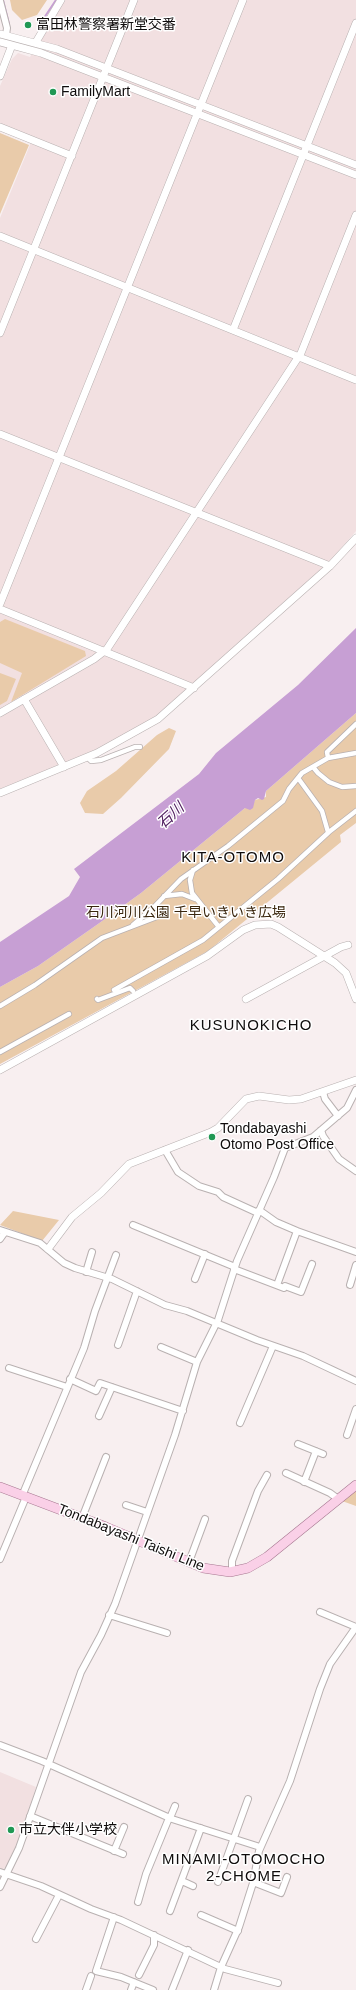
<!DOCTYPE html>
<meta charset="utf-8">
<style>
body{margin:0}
canvas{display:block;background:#f8eff0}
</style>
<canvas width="356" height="1990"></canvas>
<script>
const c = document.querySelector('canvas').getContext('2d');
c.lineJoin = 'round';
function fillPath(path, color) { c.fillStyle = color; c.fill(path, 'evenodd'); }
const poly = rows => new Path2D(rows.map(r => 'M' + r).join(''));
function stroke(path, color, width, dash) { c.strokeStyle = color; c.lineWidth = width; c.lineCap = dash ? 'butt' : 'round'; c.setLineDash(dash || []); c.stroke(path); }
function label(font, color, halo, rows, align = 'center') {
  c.font = font + ' Arial,"Noto Sans JP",sans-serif'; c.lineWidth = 3; c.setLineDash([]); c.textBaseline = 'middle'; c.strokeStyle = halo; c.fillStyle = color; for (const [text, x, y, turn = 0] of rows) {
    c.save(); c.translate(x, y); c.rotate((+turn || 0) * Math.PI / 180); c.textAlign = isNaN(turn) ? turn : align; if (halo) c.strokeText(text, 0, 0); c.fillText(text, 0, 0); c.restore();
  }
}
fillPath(poly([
 [65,0,356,0,356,531,329,562,157,716,99,750,0,789,0,218,32,140,0,126,0,86,12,59,18,53,30,57],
 [0,1772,36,1787,17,1847,8,1865,3,1869,0,1869]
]), '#f2e0e1');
fillPath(poly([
 [10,0,47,0,37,15,22,20,12,10],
 [0,133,29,145,0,214],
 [5,619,85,651,86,656,11,702,22,673,0,663,0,622],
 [0,673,16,679,7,701,0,705],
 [356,713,356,823,340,835,341,842,208,951,0,1064,0,987,38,966,98,924,141,893,245,808,253,804,255,800,266,797,266,791],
 [169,728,176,731,169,749,121,798,103,814,85,813,80,803,87,791,116,771,157,735],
 [13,1211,59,1220,42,1241,0,1225],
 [356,1489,356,1506,342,1501]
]), '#e9cbaa');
fillPath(poly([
 [356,628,356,713,266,791,264,799,262,800,258,798,255,800,253,808,250,810,245,808,141,893,98,924,38,966,0,987,0,942,69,896,80,877,74,869,199,774,216,753,298,685]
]), '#c79fd4');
stroke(poly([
 [3,0,9,24],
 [38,27,56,0]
]), '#c79fd4', 2);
const pedestrian = poly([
 [87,757,91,761,101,760,135,747,140,747],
 [328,758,327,752,356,724],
 [313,767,318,773,329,782,342,787,356,786],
 [298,778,322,811,328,832],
 [193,870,190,880,192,893,219,927],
 [164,896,182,894,195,899],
 [133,925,153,908,181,879,228,846,283,801,289,789,302,773,328,758,356,753],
 [114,990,203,940,278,879,329,832,356,811],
 [97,999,98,1000,130,988,133,991],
 [0,1006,35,985,102,938,157,917],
 [0,1052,69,1014]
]);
const minor = poly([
 [0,1,7,28,6,35],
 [323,1092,325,1099,338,1116],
 [321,1130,323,1136,339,1159,356,1171],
 [165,1150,178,1172,199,1186,218,1192,223,1197,258,1213],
 [259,1210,276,1222,297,1231],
 [133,1225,235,1267],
 [0,1230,40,1243,64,1263,75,1268,112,1279,165,1305,187,1311,257,1340,303,1356,356,1381],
 [0,1239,5,1232],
 [234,1269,284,1288,285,1286,301,1292,312,1264],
 [86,1272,92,1252],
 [195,1279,205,1254],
 [277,1285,297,1231,356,1252],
 [350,1285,356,1265],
 [118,1345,137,1291],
 [161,1347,197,1362],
 [9,1368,67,1387],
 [70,1379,96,1391,100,1383,183,1411],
 [99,1416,112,1387],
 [240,1423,273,1346],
 [347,1435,356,1409],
 [298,1444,323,1454],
 [286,1473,330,1493,338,1499],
 [304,1482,316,1451],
 [22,1496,84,1348,95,1311,116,1255],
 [126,1505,147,1512],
 [82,1518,106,1457],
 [0,1559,26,1497],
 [189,1562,205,1519],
 [232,1572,232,1561,258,1491,267,1475],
 [320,1612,356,1627],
 [109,1615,167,1633],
 [0,1745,42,1761,172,1819,260,1847],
 [30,1816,123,1854],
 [170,1818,175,1806],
 [114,1851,124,1827],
 [0,1872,41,1886,91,1909,121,1920,225,1969,278,1983],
 [182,1881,193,1886],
 [218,1882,248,1799],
 [253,1882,281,1893,287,1877],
 [0,1887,19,1848,81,1672,101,1635,115,1604,175,1435,197,1362,218,1320,237,1261,274,1177,285,1148,313,1137,347,1108,356,1090],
 [138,1902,146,1874,169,1818],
 [170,1911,201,1828],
 [201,1915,238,1931],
 [114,1917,96,1971,121,1977,153,1990],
 [36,1939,59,1895],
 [139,1975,154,1945,154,1935],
 [86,1990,91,1976],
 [131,1990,134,1982],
 [172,1990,188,1950],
 [214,1990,221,1967,239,1927,253,1883,259,1851,290,1781,320,1689,330,1664,356,1627]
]);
const tertiary = poly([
 [0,34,57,49,356,165],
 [0,42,41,53,356,175],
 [36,42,61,0],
 [0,76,12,45],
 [0,127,72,156],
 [0,236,356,380],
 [233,330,356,23],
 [0,333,134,0],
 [0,434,330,566],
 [0,604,243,0],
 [0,609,194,688],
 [24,699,64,767],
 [0,713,94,659,107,649,301,353,356,215],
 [0,793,97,753,158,719,330,566,356,538],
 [246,999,341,947,348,945],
 [0,1070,207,956,243,930,255,925,271,924,278,927,335,963,346,973,356,999],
 [48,1249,72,1217,101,1193,129,1164,211,1132,218,1128,246,1099,259,1096,289,1100,301,1099,356,1080]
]);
const primary = poly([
 [0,1487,106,1527,203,1568,230,1572,248,1568,267,1557,356,1485]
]);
stroke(pedestrian, '#b9b1b1', 6);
stroke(minor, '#b9b1b1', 8);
stroke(tertiary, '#b9b1b1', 8);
stroke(primary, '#a67790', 10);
stroke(pedestrian, '#fff', 4.5);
stroke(minor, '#fff', 6);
stroke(tertiary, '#fff', 7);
stroke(primary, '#fad0e7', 9);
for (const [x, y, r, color] of [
 [28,25,4,"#209854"],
 [53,92,4,"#209854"],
 [212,1137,4,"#209854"],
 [11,1830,4,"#209854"]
]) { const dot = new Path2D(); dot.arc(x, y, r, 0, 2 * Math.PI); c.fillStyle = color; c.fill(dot); stroke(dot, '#fff', 1.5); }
label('14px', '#0f0c0c', '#fff', [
 ["富田林警察署新堂交番",36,25],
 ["FamilyMart",61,92],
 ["Tondabayashi",220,1129],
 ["Otomo Post Office",220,1145],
 ["市立大伴小学校",19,1830]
], 'left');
label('14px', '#3a260e', '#fff', [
 ["石川河川公園 千早いきいき広場",186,913]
]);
label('14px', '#0f0c0c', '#fff', [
 ["Tondabayashi Taishi Line",131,1538,22]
]);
label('italic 15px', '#512060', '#fff', [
 ["石川",171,816,-42]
]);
c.letterSpacing = '1px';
label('15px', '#0f0c0c', '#fff', [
 ["KITA-OTOMO",233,858],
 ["KUSUNOKICHO",251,1026],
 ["MINAMI-OTOMOCHO",244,1860],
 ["2-CHOME",244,1877]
]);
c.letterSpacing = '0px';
</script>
